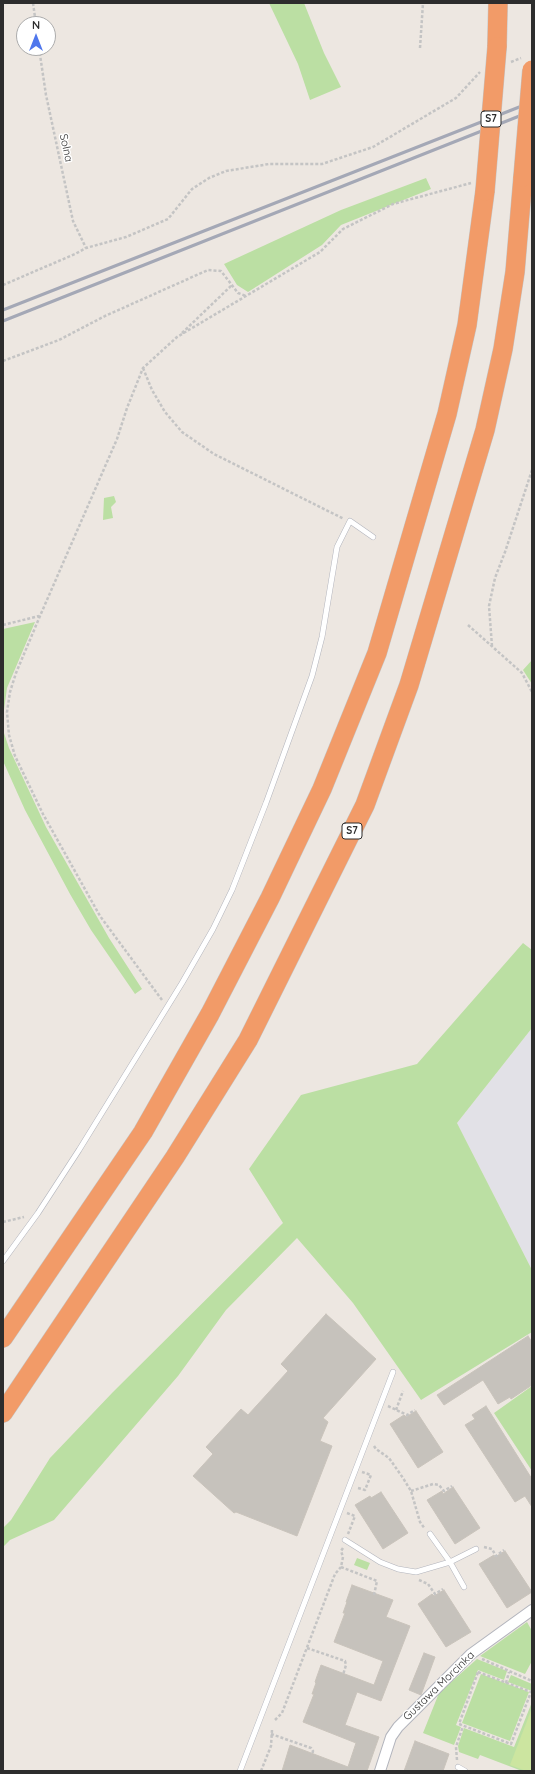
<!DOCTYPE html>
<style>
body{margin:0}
#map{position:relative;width:535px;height:1774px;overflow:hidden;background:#ede7e1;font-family:Quicksand,sans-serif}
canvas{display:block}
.frame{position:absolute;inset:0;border:4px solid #2d2d2d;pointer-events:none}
.north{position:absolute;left:16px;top:16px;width:40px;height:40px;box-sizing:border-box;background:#fff;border:1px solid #ababab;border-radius:50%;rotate:0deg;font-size:11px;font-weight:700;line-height:16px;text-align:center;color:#2d2d2d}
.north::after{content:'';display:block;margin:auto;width:14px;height:18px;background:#5077ec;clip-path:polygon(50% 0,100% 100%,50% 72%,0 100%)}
</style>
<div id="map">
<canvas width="535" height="1774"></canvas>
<div class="frame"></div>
<div class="north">N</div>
</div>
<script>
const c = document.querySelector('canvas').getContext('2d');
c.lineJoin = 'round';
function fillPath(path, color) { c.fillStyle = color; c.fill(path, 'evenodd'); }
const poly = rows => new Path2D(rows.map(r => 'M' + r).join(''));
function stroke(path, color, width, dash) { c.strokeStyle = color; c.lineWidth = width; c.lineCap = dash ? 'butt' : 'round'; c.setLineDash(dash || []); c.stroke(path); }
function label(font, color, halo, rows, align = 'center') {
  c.font = font + ' Quicksand,sans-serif'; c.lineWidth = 3; c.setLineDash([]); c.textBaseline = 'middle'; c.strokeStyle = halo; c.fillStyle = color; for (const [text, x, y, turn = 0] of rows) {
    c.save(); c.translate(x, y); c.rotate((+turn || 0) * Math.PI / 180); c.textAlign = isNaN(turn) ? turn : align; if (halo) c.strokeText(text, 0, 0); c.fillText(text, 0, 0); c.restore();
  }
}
fillPath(poly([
 [532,1028,532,1270,457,1123]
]), '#e2e1e7');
fillPath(poly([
 [269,3,304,3,324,53,341,87,310,100,298,64],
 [426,178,431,189,341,225,322,245,248,292,237,285,224,264,341,210],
 [114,496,116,502,111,507,113,518,103,520,104,498],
 [35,622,7,688,4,710,4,733,9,748,46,827,109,938,142,989,135,994,91,930,70,894,25,810,3,761,3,629],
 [532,660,532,684,523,670],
 [523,943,532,950,532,1028,457,1123,532,1270,532,1332,421,1400,353,1303,297,1238,226,1310,178,1376,54,1520,10,1540,3,1547,3,1528,11,1520,50,1458,113,1392,283,1223,249,1169,301,1095,417,1064],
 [532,1386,532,1471,494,1413],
 [357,1558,370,1563,367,1570,354,1565],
 [527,1622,532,1631,532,1661,525,1674,480,1656],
 [477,1659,507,1671,504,1680,478,1670,456,1725,461,1727,454,1745,423,1733,439,1693],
 [481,1674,529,1692,510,1741,462,1723],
 [511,1675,532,1684,532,1691,508,1682],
 [532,1702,532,1771,522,1771,480,1755,478,1759,459,1752,458,1746,464,1728,514,1747]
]), '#bbdfa3');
fillPath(poly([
 [532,1708,532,1771,526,1771,510,1765]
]), '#cce5a0');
const building = poly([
 [326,1314,376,1359,323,1418,328,1422,320,1441,332,1446,297,1536,236,1512,234,1513,193,1476,213,1454,206,1447,241,1409,248,1415,288,1371,281,1364,326,1314],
 [528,1336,532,1342,532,1385,511,1399,510,1397,498,1404,483,1380,444,1405,437,1395,528,1336],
 [486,1406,532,1479,532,1507,525,1496,515,1502,465,1425,475,1419,472,1415,486,1406],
 [416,1411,443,1452,418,1468,390,1424,404,1415,406,1417,416,1411],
 [453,1487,480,1528,455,1544,427,1500,442,1491,443,1494,453,1487],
 [381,1492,408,1533,383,1549,355,1505,370,1496,371,1498,381,1492],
 [505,1551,532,1592,507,1608,479,1564,494,1555,495,1557,505,1551],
 [352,1585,393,1600,386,1617,410,1626,381,1701,357,1692,345,1725,379,1737,367,1771,282,1771,290,1745,348,1767,356,1743,303,1722,314,1694,312,1694,316,1683,315,1682,321,1665,374,1685,383,1661,334,1642,345,1613,343,1613,347,1602,346,1602,352,1585],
 [444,1590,471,1632,446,1647,418,1604,432,1594,434,1596,444,1590],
 [424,1653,435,1657,421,1695,409,1690,424,1653],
 [415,1741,449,1754,443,1771,404,1771,415,1741]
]);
fillPath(building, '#c6c2bc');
stroke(building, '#c9c3bb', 1);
const service = poly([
 [3,1261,38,1213,79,1150,182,983,213,929,232,890,266,803,312,676,322,637,337,547,350,521,373,537],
 [430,1534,450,1562,464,1587],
 [345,1540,380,1562,398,1569,416,1572,450,1562,476,1549],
 [458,1767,465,1771],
 [240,1771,393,1372]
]);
const minor = poly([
 [380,1771,391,1737,398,1727,471,1654,532,1610]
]);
const motorway = poly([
 [497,47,498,3],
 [3,1338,143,1132,210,1014,270,898,322,789,377,653,447,414,467,325,485,191],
 [3,1413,175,1157,248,1040,365,805,409,685,485,430,503,349,515,272,523,177]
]);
stroke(service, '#b2b4bc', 6);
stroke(minor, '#b2b4bc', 12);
stroke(motorway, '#c4c4c4', 20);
stroke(poly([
 [33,3,36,24],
 [39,48,46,95,73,221,86,248],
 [420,48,423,3],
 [511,62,521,58],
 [3,285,75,254,86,248,126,237,168,219,192,189,209,178,226,171,269,164,322,164,373,147,456,98,480,72],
 [182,333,232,285],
 [3,361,59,340,105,316,208,270,221,271,238,293,246,296],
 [143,368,152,390,165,412,182,432,214,454,344,519],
 [3,625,39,616],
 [468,625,522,673,532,692],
 [492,646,489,606,495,578,505,552,532,470],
 [162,1000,100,916,43,814,15,756,9,735,7,712,10,692,16,673,40,616,117,439,127,408,143,368,177,337,320,252,343,229,393,204,471,183],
 [3,1222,24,1217],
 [388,1406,407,1415,415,1410],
 [396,1410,403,1391],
 [374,1446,376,1449,389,1458,403,1478,411,1491,420,1522,425,1529],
 [358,1488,365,1490,371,1475,362,1472],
 [411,1491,433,1484,439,1485,444,1491,452,1486],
 [347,1513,355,1516,348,1534],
 [484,1547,492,1549,496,1556,504,1550],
 [341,1567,377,1581,374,1595],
 [419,1580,428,1584,435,1594,443,1589],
 [307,1648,345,1661,346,1665,343,1675],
 [482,1659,532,1681],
 [478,1672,531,1692,511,1744,459,1724,478,1672],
 [506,1683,509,1672],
 [275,1720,282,1713,335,1574,341,1567,343,1557,341,1551,343,1548],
 [271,1734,311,1748,313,1751,312,1755],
 [457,1760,456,1747,463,1726],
 [261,1771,271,1746,272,1730]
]), '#c4c4c4', 2.5, [3, 2]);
stroke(service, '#fff', 5);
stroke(minor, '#fff', 10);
stroke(motorway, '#f29b68', 19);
stroke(poly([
 [3,310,532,102],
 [3,321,532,111]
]), '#a4a8b6', 3);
const motorwayBridge = poly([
 [523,177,532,70],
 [485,191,497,47]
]);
stroke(motorwayBridge, '#c4c4c4', 20, []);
stroke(motorwayBridge, '#f29b68', 19);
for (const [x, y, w] of [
 [491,119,20],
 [352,831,20]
]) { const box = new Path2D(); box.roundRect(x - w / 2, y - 8, w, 16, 3); c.fillStyle = '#fff'; c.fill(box); stroke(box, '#2d2d2d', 1); }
label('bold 10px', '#2d2d2d', null, [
 ["S7",491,119],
 ["S7",352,831]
]);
label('11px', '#2d2d2d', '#fff', [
 ["Solna",66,148,78],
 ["Gustawa Morcinka",439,1686,-44]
]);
</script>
